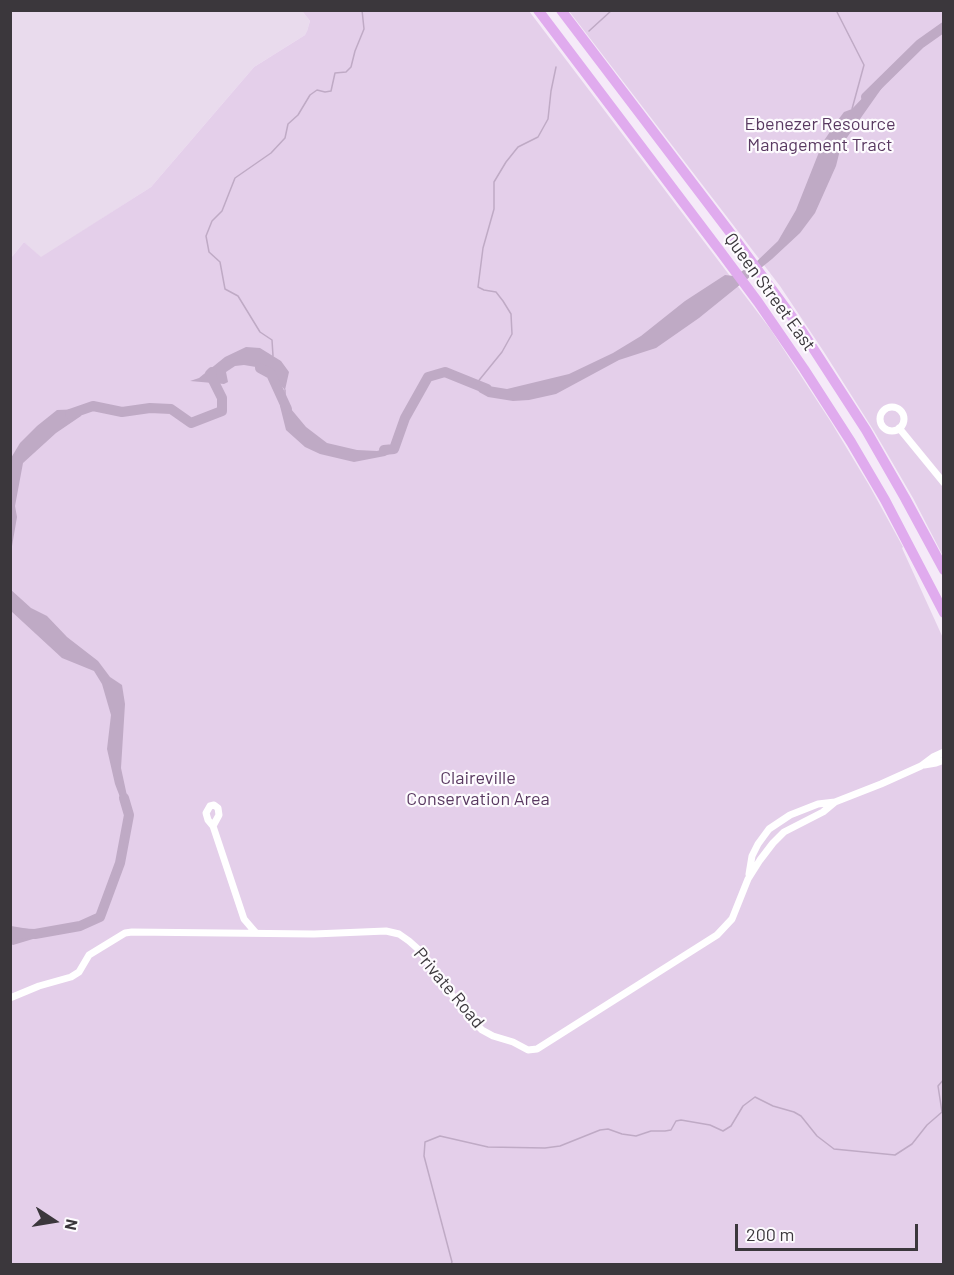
<!DOCTYPE html>
<style>
body{margin:0}
#map{position:relative;width:954px;height:1275px;overflow:hidden;background:#f5eaf8;font-family:Barlow,sans-serif}
canvas{display:block}
.frame{position:absolute;inset:0;border:12px solid #3b373c;pointer-events:none}
.north{position:absolute;left:24px;top:1191px;width:60px;height:60px;-webkit-text-stroke:4px #fdfbfe;paint-order:stroke;rotate:102deg;font-size:16px;font-weight:700;line-height:24px;text-align:center;color:#3b373c}
.north::after{content:'';display:block;margin:auto;width:21px;height:27px;background:#3b373c;clip-path:polygon(50% 0,100% 100%,50% 72%,0 100%)}
.scale{position:absolute;left:735px;top:1224px;width:183px;height:27px;box-sizing:border-box;border:3px solid #3b373c;border-top:0;padding-left:8px;font-size:18px;line-height:21px;white-space:nowrap;color:#3b373c;-webkit-text-stroke:4px #fdfbfe;paint-order:stroke}
</style>
<div id="map">
<canvas width="954" height="1275"></canvas>
<div class="frame"></div>
<div class="north">N</div>
<div class="scale">200 m</div>
</div>
<script>
const c = document.querySelector('canvas').getContext('2d');
c.lineJoin = 'round';
function fillPath(path, color) { c.fillStyle = color; c.fill(path, 'evenodd'); }
const poly = rows => new Path2D(rows.map(r => 'M' + r).join(''));
function stroke(path, color, width, dash) { c.strokeStyle = color; c.lineWidth = width; c.lineCap = dash ? 'butt' : 'round'; c.setLineDash(dash || []); c.stroke(path); }
function label(font, color, halo, rows, align = 'center') {
  c.font = font + ' Barlow,sans-serif'; c.lineWidth = 4.5; c.setLineDash([]); c.textBaseline = 'middle'; c.strokeStyle = halo; c.fillStyle = color; for (const [text, x, y, turn = 0] of rows) {
    c.save(); c.translate(x, y); c.rotate((+turn || 0) * Math.PI / 180); c.textAlign = isNaN(turn) ? turn : align; if (halo) c.strokeText(text, 0, 0); c.fillText(text, 0, 0); c.restore();
  }
}
fillPath(poly([
 [11,11,302,11,310,21,307,31,305,35,254,67,151,187,41,258,24,242,11,258]
]), '#e9dbed');
fillPath(poly([
 [302,11,529,11,771,330,831,422,869,485,903,547,902,548,943,638,943,1264,11,1264,11,258,24,242,41,257,151,187,254,67,305,35,307,31,310,21],
 [569,11,943,11,943,556,913,498,874,431,824,352,780,286]
]), '#e4cfea');
fillPath(poly([
 [884,85,841,146,836,166,815,213,800,233,772,259,699,318,656,348,619,360,556,394,529,400,513,401,488,397,479,392,476,384,507,389,569,374,613,353,641,336,685,301,725,275,734,276,755,263,778,241,796,210,823,142,838,120,844,112,852,109,871,89],
 [246,347,260,348,281,361,289,372,285,390,272,375,256,367,244,365,235,366,226,372,228,382,224,384,190,381,199,378,225,357],
 [285,394,291,409,306,427,327,443,357,450,377,451,399,445,397,450,385,456,354,462,320,454,305,447,286,430,280,406,281,396],
 [83,409,81,416,56,433,23,463,15,506,17,517,11,552,11,458,20,443,37,426,57,410],
 [10,589,31,608,47,616,67,637,98,661,110,677,122,685,125,704,121,768,129,805,127,810,123,805,115,784,107,749,111,715,102,684,94,671,62,658,11,611],
 [11,926,53,933,13,945,11,944]
]), '#bfaac5');
stroke(poly([
 [836,10,864,65,852,109],
 [589,31,612,10],
 [273,356,272,340,260,332,238,296,225,289,220,262,209,252,206,236,212,221,222,211,235,178,271,153,285,138,288,124,298,115,310,95,317,90,325,92,331,91,335,73,346,72,351,67,355,51,364,29,362,10],
 [476,384,502,352,512,334,511,314,503,301,496,292,484,290,478,287,483,248,494,209,494,182,506,162,518,147,538,137,548,119,551,91,556,67],
 [285,390,285,394],
 [451,1264,452,1262,424,1156,425,1142,440,1136,488,1147,545,1148,560,1146,600,1130,608,1129,622,1134,636,1136,651,1131,665,1131,671,1130,676,1121,681,1120,710,1125,723,1131,731,1126,743,1106,755,1097,773,1106,794,1112,801,1116,817,1136,834,1149,895,1155,912,1144,927,1125,942,1112,938,1086,944,1079]
]), '#bfaac5', 1.5);
stroke(poly([
 [866,97,920,44,944,27],
 [260,368,271,374,287,409],
 [70,414,93,406,122,412,150,408,171,409,191,423,222,411,222,398,210,374,212,372],
 [384,450,394,449,405,418,428,377,445,372,487,389],
 [10,933,35,934,80,926,100,917,120,863,129,815,124,798]
]), '#bfaac5', 10);
stroke(poly([
 '880 419a12 12 0 1 1 24 0a12 12 0 1 1-24 0Z',
 [899,428,944,483],
 [924,765,936,763,944,760],
 [213,826,208,820,206,813,210,806,214,805,218,808,219,815,213,826,244,919,256,933],
 [749,874,752,856,758,844,769,829,790,815,818,804,835,802,881,784,921,766,933,757,944,752],
 [10,998,39,986,71,977,79,972,89,955,125,933,132,932,314,934,386,931,399,934,409,941,418,949,455,999,471,1019,482,1030,493,1036,513,1042,528,1050,537,1049,717,935,732,919,748,879,760,860,773,843,784,832,823,812,835,802]
]), '#fff', 7);
stroke(poly([
 [538,10,720,251,758,302,804,369,851,442,885,500,944,613],
 [561,10,735,239,798,325,866,430,905,498,944,570]
]), '#e0abee', 10);
label('18px', '#593961', '#fdfbfe', [
 ["Ebenezer Resource",820,124],
 ["Management Tract",820,145],
 ["Claireville",478,778],
 ["Conservation Area",478,799]
]);
label('18px', '#3b373c', '#fdfbfe', [
 ["Queen Street East",770,292,54],
 ["Private Road",449,988,50]
]);
</script>
